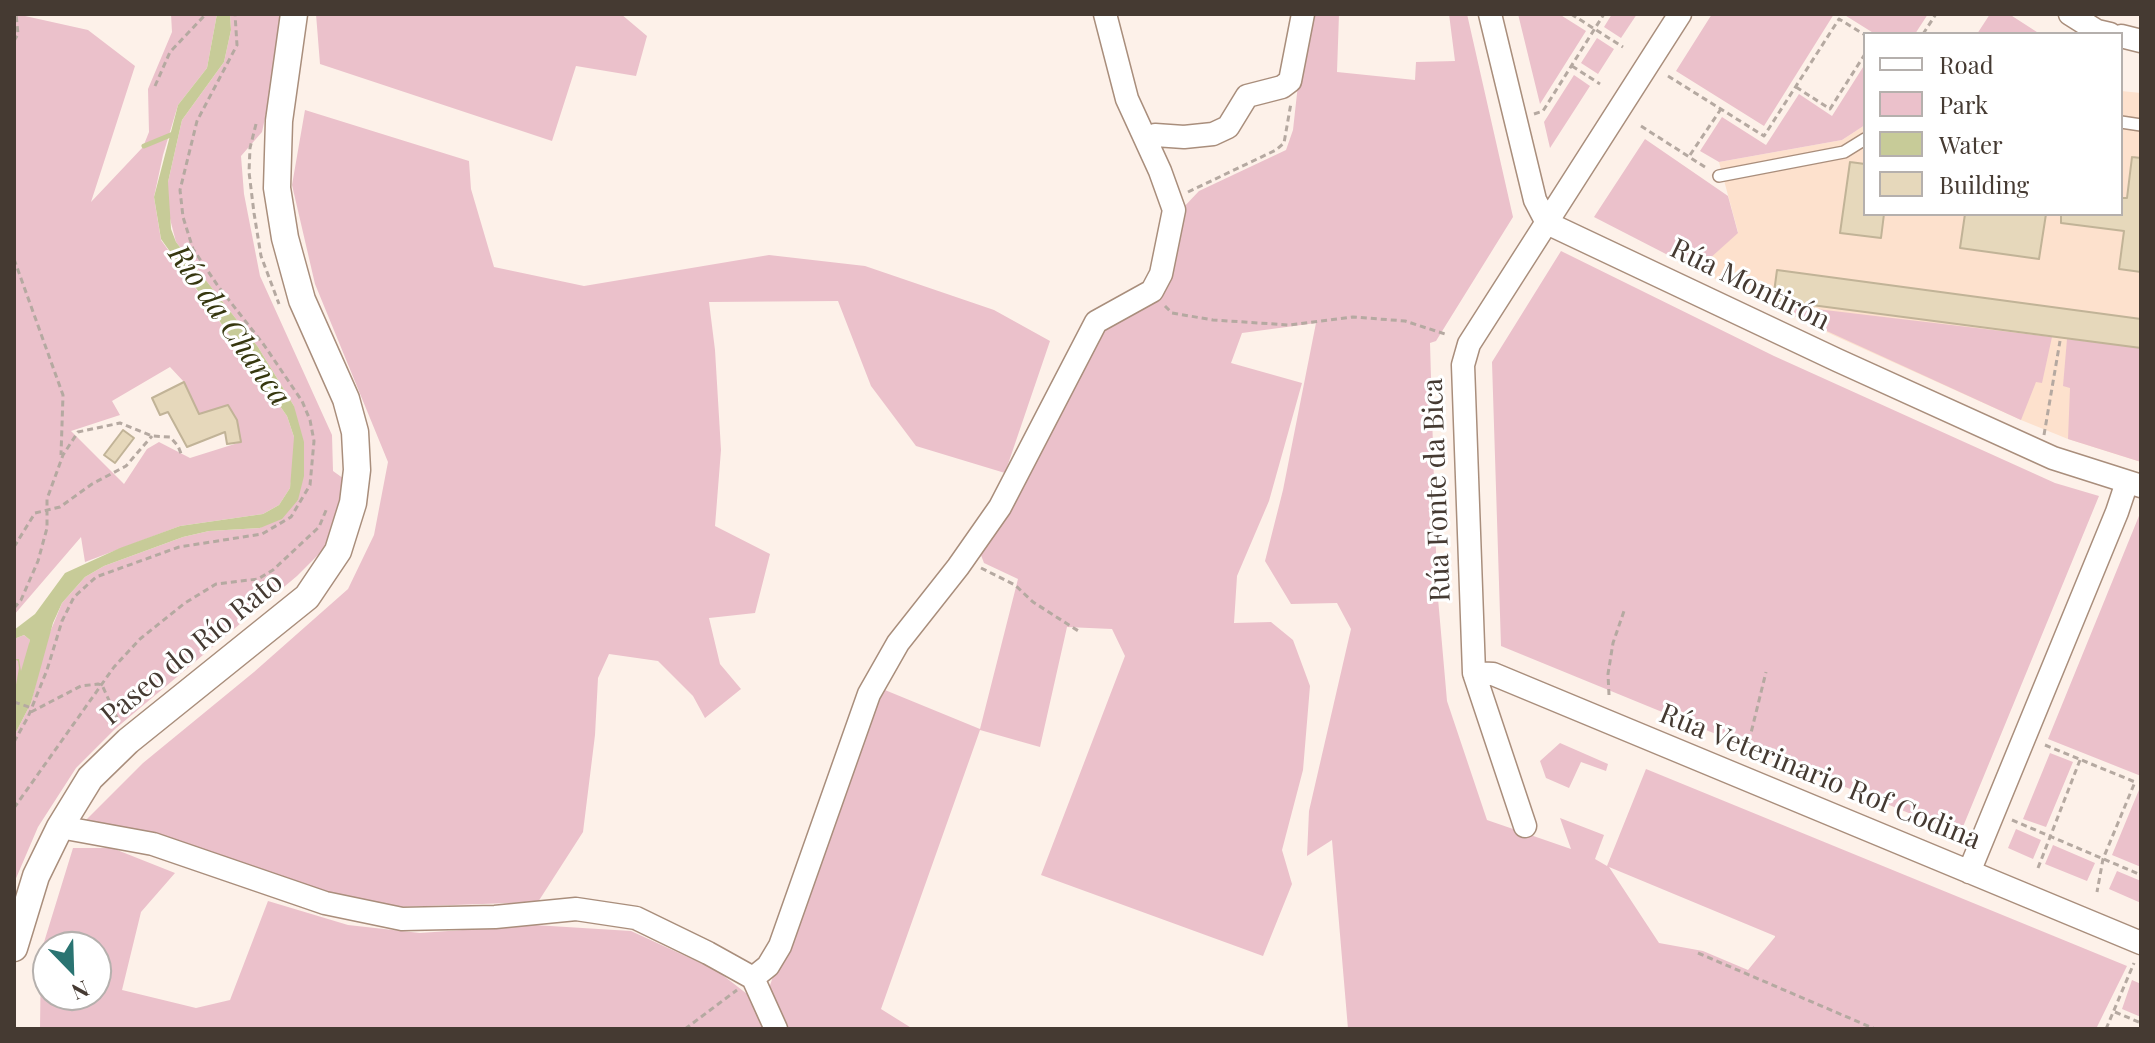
<!DOCTYPE html>
<meta charset="utf-8">
<style>
body{margin:0}
#map{position:relative;width:2155px;height:1043px;overflow:hidden;background:#fdf1e9;font-family:"Playfair Display",serif}
canvas{display:block}
.frame{position:absolute;inset:0;border:16px solid #453a32;pointer-events:none}
.legend{position:absolute;left:1863px;top:32px;width:260px;height:184px;box-sizing:border-box;background:#fff;border:2px solid #b5b0ad;margin:0;padding:10px 14px;list-style:none;font-size:24px;color:#453a32}
.legend li{display:flex;align-items:center;gap:16px;height:40px}
.legend b{width:40px;border:2px solid #b5b0ad}
.north{position:absolute;left:32px;top:931px;width:80px;height:80px;box-sizing:border-box;background:#fff;border:2px solid #b5b0ad;border-radius:50%;rotate:157deg;font-size:22px;font-weight:700;line-height:32px;text-align:center;color:#453a32}
.north::after{content:'';display:block;margin:auto;width:28px;height:36px;background:#2a7472;clip-path:polygon(50% 0,100% 100%,50% 72%,0 100%)}
</style>
<div id="map">
<canvas width="2155" height="1043"></canvas>
<div class="frame"></div>
<ul class="legend">
<li><b style="height:10px;background:#fff"></b>Road</li>
<li><b style="height:22px;background:#ebc1cb"></b>Park</li>
<li><b style="height:22px;background:#c7cb98"></b>Water</li>
<li><b style="height:22px;background:#e6d8bb"></b>Building</li>
</ul>
<div class="north">N</div>
</div>
<script>
const c = document.querySelector('canvas').getContext('2d');
c.lineJoin = 'round';
function fillPath(path, color) { c.fillStyle = color; c.fill(path, 'evenodd'); }
const poly = rows => new Path2D(rows.map(r => 'M' + r).join(''));
function stroke(path, color, width, dash) { c.strokeStyle = color; c.lineWidth = width; c.lineCap = dash ? 'butt' : 'round'; c.setLineDash(dash || []); c.stroke(path); }
function label(font, color, halo, rows, align = 'center') {
  c.font = font + ' "Playfair Display",serif'; c.lineWidth = 6; c.setLineDash([]); c.textBaseline = 'middle'; c.strokeStyle = halo; c.fillStyle = color; for (const [text, x, y, turn = 0] of rows) {
    c.save(); c.translate(x, y); c.rotate((+turn || 0) * Math.PI / 180); c.textAlign = isNaN(turn) ? turn : align; if (halo) c.strokeText(text, 0, 0); c.fillText(text, 0, 0); c.restore();
  }
}
fillPath(poly([
 [2121,91,2141,93,2141,462,2068,439,2021,420,1833,335,1697,270,1738,232,1719,162,1842,140,1865,125,1865,214,2121,214]
]), '#fde1cd');
fillPath(poly([
 [14,14,25,14,25,16,88,30,135,66,91,202,143,147,149,132,148,89,172,32,171,14,217,14,207,68,178,105,163,155,154,197,161,240,287,416,294,437,294,460,290,488,279,505,263,514,180,526,85,562,81,537,14,615],
 [170,367,184,382,199,414,228,405,237,420,241,442,190,458,159,442,147,449,124,484,71,431,120,415,112,401],
 [230,14,282,14,278,58,262,132,241,156,244,194,260,276,332,435,333,471,347,481,325,548,297,576,115,729,76,768,38,827,14,883,14,736,31,703,46,642,62,603,85,577,104,566,183,537,209,531,260,528,298,500,294,406,258,347,176,242,168,211,168,182,182,120,224,62,231,30],
 [316,14,621,14,647,36,636,76,576,66,552,141,320,64],
 [1310,14,1339,14,1337,72,1415,80,1416,62,1455,61,1449,14,1467,14,1513,217,1436,341,1430,343,1437,587,1447,701,1487,820,1571,849,1560,818,1604,835,1595,859,1607,866,1646,769,2127,966,2096,1029,1348,1029,1332,840,1307,856,1309,811,1351,629,1337,603,1291,604,1265,561,1283,490,1316,323,1242,333,1231,363,1302,383,1269,501,1237,576,1234,623,1271,622,1293,640,1310,686,1303,770,1282,850,1292,884,1263,956,1041,875,1125,656,1112,629,1067,627,1040,747,980,730,881,1009,913,1029,786,1029,768,991,831,810,880,688,980,729,1018,579,984,563,979,550,1093,335,1156,296,1174,270,1181,210,1199,191,1286,150,1293,130,1302,48],
 [1609,867,1775,936,1775,937,1748,970,1703,951,1659,943],
 [1518,14,1559,14,1586,31,1540,104],
 [1612,14,1637,14,1621,38,1604,27],
 [1712,14,1834,14,1764,126,1676,71],
 [1843,14,1928,14,1915,34,1875,34],
 [1990,14,2009,14,2040,34,1977,34],
 [1597,38,1614,49,1598,74,1581,63],
 [1865,64,1865,125,1842,140,1719,162,1700,151,1722,117,1766,145,1799,94,1832,116],
 [1574,75,1590,86,1550,148,1544,122],
 [305,110,469,161,471,189,494,267,584,286,769,255,865,266,994,310,1050,341,1005,473,916,446,871,386,838,301,709,302,715,350,721,450,715,526,770,554,755,613,709,618,720,664,741,689,705,718,693,696,658,661,609,654,598,678,595,735,583,832,538,902,398,907,318,891,152,833,86,820,143,763,254,672,348,589,374,535,388,462,315,284,292,185],
 [1645,139,1728,196,1738,233,1697,270,1594,217],
 [1561,251,1774,356,2055,483,2099,496,1960,834,1501,646,1492,362],
 [1783,305,2052,337,2042,383,2036,382,2021,420,1781,310],
 [2067,339,2141,348,2141,462,2068,439,2070,388,2063,386],
 [2141,511,2141,776,2048,739],
 [24,635,30,640,28,652,14,696,14,660,19,659,14,659,14,639],
 [1560,743,1608,764,1606,771,1581,762,1569,788,1546,778,1540,761],
 [2050,753,2073,762,2046,827,2023,819],
 [2141,785,2141,867,2112,855],
 [2016,829,2041,840,2033,859,2008,848],
 [2053,845,2095,863,2087,881,2045,864],
 [73,848,112,848,175,873,141,912,122,990,196,1008,230,1000,268,901,348,925,420,933,534,925,631,931,716,970,751,997,762,1029,40,1029,41,952],
 [48,947,96,947,96,995,48,995],
 [2117,871,2141,881,2141,903,2109,889],
 [2132,980,2141,984,2141,1017,2122,1009]
]), '#ebc1cb');
fillPath(poly([
 [217,14,230,14,231,30,224,62,182,120,168,182,171,229,176,242,258,347,294,406,304,442,304,476,298,500,282,519,260,528,209,531,183,537,104,566,85,577,62,603,53,623,31,703,14,736,14,696,19,668,18,661,14,659,19,659,21,671,30,640,24,635,14,639,14,630,35,614,65,573,120,548,180,526,263,514,279,505,290,488,294,437,287,416,161,239,154,197,178,105,207,68]
]), '#c7cb98');
stroke(poly([
 [144,146,173,134]
]), '#c7cb98', 5);
const building = poly([
 [2132,157,2141,158,2141,272,2119,269,2124,231,2061,223,2061,214,2121,214,2121,198,2127,198,2132,157],
 [1850,162,1865,164,1865,214,1884,214,1881,238,1840,233,1850,162],
 [1965,214,2046,214,2039,259,1960,248,1965,214],
 [1777,270,2141,319,2141,348,1773,300,1777,270],
 [184,382,199,414,228,405,237,420,241,442,227,444,225,432,187,447,168,412,160,415,152,398,184,382],
 [123,430,134,438,115,463,104,455,123,430]
]);
fillPath(building, '#e6d8bb');
stroke(building, '#c1b397', 2);
const service = poly([
 [2121,122,2141,125],
 [1719,176,1844,152,1865,139]
]);
const minor = poly([
 [1490,14,1535,200,1547,223,1837,360,2053,458,2141,486],
 [2070,14,2097,31,2110,34],
 [2121,36,2141,41],
 [1146,139,1155,135,1184,137,1213,134,1228,127,1247,96,1282,87,1290,81,1303,14],
 [1474,673,1493,674,2141,943],
 [1525,826,1474,673,1463,365,1469,344,1680,14],
 [60,827,153,844,325,903,402,919,495,917,576,909,636,918,708,953,753,978,776,1029],
 [1969,872,2117,512,2127,482],
 [753,978,768,966,780,946,869,694,898,643,958,567,1000,507,1096,322,1152,291,1161,274,1174,210,1160,171,1127,99,1105,14]
]);
const tertiary = poly([
 [14,948,36,876,60,827,90,778,128,741,307,597,338,551,353,503,357,470,355,432,346,399,302,300,285,238,277,188,279,121,294,14]
]);
stroke(service, '#a98e7c', 14);
stroke(minor, '#a98e7c', 25);
stroke(tertiary, '#a98e7c', 29);
stroke(poly([
 [1571,14,1623,47],
 [1923,34,1936,14],
 [14,41,18,34,16,14],
 [1572,66,1600,84],
 [1668,76,1764,136,1839,19,1865,35],
 [155,86,170,52,206,14],
 [1796,87,1830,109,1865,54],
 [1534,114,1543,111,1604,14],
 [256,124,250,148,249,172,254,213,261,256,279,304],
 [1641,126,1708,169],
 [1690,155,1721,109],
 [1188,192,1276,150,1284,143,1291,103],
 [14,259,63,395,61,455],
 [1165,306,1172,313,1213,320,1289,325,1353,317,1405,321,1445,334],
 [2044,435,2060,341],
 [14,547,35,513,60,507,92,484,126,466,152,436],
 [981,568,1015,585,1033,602,1080,632],
 [14,608,21,600,38,561,47,528,47,499,63,455,78,432,120,423,152,436,170,437,178,446,182,456],
 [1609,695,1608,674,1613,643,1624,611],
 [14,702,32,708],
 [31,712,81,686,98,684,102,685,118,720],
 [14,742,28,717,47,670,62,621,74,597,96,577,179,547,262,534,291,517,310,485,314,441,310,420,302,401,264,345,218,286,193,249,183,217,180,190,197,121,237,45,235,14],
 [2045,745,2135,782,2103,859,2097,892],
 [1744,750,1751,733,1766,672],
 [14,808,114,667,140,639,185,603,216,584,258,579,273,570,319,527,327,508],
 [2012,820,2141,875],
 [2038,868,2080,760],
 [1698,953,1875,1029],
 [2115,1012,2141,1023],
 [685,1029,737,990],
 [2106,1029,2134,963]
]), '#b5a9a1', 3, [6, 4]);
stroke(service, '#fff', 11);
stroke(minor, '#fff', 22);
stroke(tertiary, '#fff', 26);
label('28px', '#453a32', '#fff', [
 ["Rúa Montirón",1750,285,26],
 ["Rúa Fonte da Bica",1437,490,-92],
 ["Paseo do Río Rato",192,649,-39],
 ["Rúa Veterinario Rof Codina",1820,777,22]
]);
label('italic 30px', '#36370f', '#fff', [
 ["Río da Chanca",229,326,55]
]);
</script>
